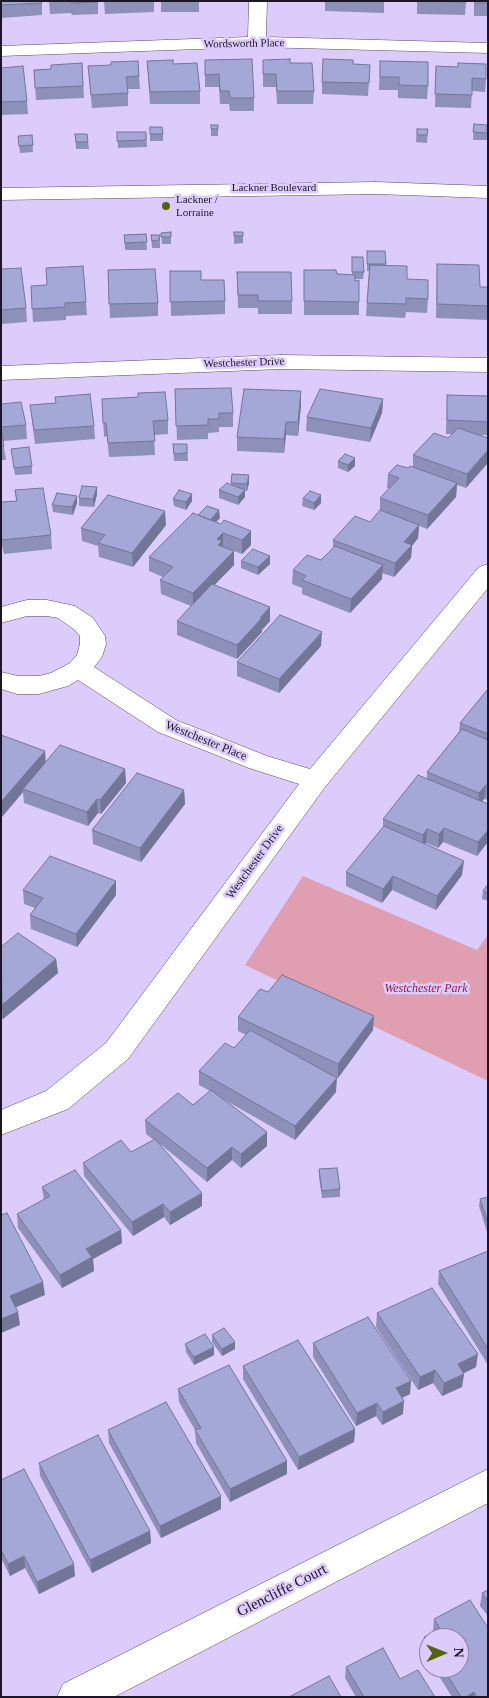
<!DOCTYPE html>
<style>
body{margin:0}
#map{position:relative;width:489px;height:1698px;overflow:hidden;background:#dcccfc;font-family:Georgia,serif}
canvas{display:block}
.frame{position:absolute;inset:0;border:2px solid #1c1627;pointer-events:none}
.north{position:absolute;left:419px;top:1628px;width:50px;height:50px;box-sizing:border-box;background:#dcccfc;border:1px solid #8f83a7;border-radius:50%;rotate:89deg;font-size:14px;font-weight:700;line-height:20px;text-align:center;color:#1c1627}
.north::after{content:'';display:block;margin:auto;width:18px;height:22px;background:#53640b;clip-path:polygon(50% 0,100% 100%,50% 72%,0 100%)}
</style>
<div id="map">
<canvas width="489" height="1698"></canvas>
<div class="frame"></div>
<div class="north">N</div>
</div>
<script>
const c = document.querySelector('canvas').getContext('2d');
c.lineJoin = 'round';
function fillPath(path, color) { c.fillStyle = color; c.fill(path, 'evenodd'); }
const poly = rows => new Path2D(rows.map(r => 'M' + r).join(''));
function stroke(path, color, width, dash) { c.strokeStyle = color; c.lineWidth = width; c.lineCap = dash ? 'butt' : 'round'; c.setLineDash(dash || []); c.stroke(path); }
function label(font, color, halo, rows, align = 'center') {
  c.font = font + ' Georgia,serif'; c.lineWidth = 5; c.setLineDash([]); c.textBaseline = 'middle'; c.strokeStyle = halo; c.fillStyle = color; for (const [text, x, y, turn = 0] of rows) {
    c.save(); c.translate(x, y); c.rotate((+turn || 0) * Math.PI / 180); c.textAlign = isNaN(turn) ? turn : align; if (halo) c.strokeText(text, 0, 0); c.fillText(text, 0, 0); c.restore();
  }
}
fillPath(poly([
 [303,876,477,950,488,935,488,1081,245,965]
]), '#df9fb1');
const minor = poly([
 [249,1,267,1,266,37,488,43,488,53,257,47,1,56,1,46,248,37,249,1],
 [281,355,488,358,488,372,281,369,1,380,1,366,281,355],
 [488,564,488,588,325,787,128,1059,68,1109,1,1135,1,1110,46,1091,106,1043,299,784,249,768,158,732,78,680,68,686,39,694,17,694,1,689,1,672,18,676,39,676,51,673,70,663,77,655,80,644,80,636,75,630,58,618,47,616,27,616,1,623,1,607,27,600,47,600,75,606,93,618,105,636,106,644,102,657,94,667,176,720,267,756,310,769,479,567,488,564],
 [488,1469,488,1503,114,1697,57,1697,63,1684,488,1469]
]);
const secondary = poly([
 [376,182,488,186,488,198,376,194,1,200,1,188,376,182]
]);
stroke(minor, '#54456d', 1);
stroke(secondary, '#54456d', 1);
fillPath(minor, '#fff');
fillPath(secondary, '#fff');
fillPath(poly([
 [1,1,42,3,42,15,1,18],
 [49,1,98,1,98,14,72,15,71,13,50,14],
 [104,1,154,1,154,12,105,14],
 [161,1,199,1,199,12,161,12],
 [325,1,384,1,384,13,325,11],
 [417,1,466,1,465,15,417,14],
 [474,1,488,1,488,16,474,16],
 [205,60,254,98,254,111,230,111,229,104,220,104,219,87,205,87],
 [263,60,290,63,314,91,313,104,277,104,276,87,263,87],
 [147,61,173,64,200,91,200,104,150,104],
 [380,61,428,86,427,99,398,98,398,90,379,90],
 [82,63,84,98,36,100,34,70,51,69],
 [353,64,370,65,368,96,322,94,322,82],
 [88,66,139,76,140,89,128,89,128,106,92,108],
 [436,66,486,79,485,92,472,91,471,108,435,107],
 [1,68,27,101,28,114,1,115],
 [474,124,487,133,487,140,473,140],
 [211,125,218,125,218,136,211,136],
 [150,127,163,134,163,141,150,141],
 [417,129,428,129,427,143,416,142],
 [117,132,146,132,147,147,118,148],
 [75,134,87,134,89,149,76,149],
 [32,135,33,152,20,153,18,136],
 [171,232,171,244,162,244,161,233],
 [234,232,243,232,243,243,234,244],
 [146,234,147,250,125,250,124,235],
 [151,235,160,235,160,248,152,248],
 [367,251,385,251,386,265,407,279,428,299,427,313,406,312,405,318,366,316,369,271,367,271],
 [352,257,364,272,363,279,355,279,359,302,359,315,304,315,304,270,352,275],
 [437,264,480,287,488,287,488,320,436,318],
 [1,269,26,308,27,322,1,324],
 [108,270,158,303,158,316,110,318],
 [170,271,201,280,225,301,225,314,171,316],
 [237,272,292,301,292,314,258,314,258,308,238,308],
 [31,286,86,302,87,315,66,316,66,320,33,322],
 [175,389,233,413,233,427,219,427,219,432,208,433,208,439,177,440],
 [447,395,488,396,488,435,479,435,466,488,457,485,456,497,427,529,419,526,418,538,412,546,411,558,394,577,382,573,382,579,350,613,302,594,302,588,292,584,293,570,321,560,333,548,333,540,370,522,380,511,380,498,389,488,387,488,388,474,413,467,413,455,448,438,452,434,446,434],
 [102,399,168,420,168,434,154,435,155,455,109,457,107,436,104,437],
 [383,399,382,413,370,442,306,431,307,417],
 [1,404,26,425,27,439,3,441,6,460,1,460],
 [30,405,94,426,95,439,35,444],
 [301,405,298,436,286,435,284,453,237,451,237,437],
 [173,444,187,444,188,461,174,461],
 [11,449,32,466,32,474,15,475],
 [338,461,355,466,348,472,338,468],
 [232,474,249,483,247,491,245,491,245,497,238,505,219,498,219,490,231,484],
 [97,487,97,494,94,507,79,506,79,498],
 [15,490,51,535,52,549,4,554,2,545,1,545,1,502,16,501],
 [192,494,192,501,186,510,174,506,173,499],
 [77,496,77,503,73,515,53,512,52,505],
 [303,498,321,503,314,510,302,506],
 [198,515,220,518,216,522,251,545,242,554,223,547,234,551,234,565,214,585,270,607,270,621,262,630,262,632,237,659,177,635,177,621,191,606,161,594,160,580,163,577,149,571,149,557],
 [166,525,133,567,99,557,98,546,82,541,81,528],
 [270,556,270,564,258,575,241,568,241,561],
 [321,646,279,693,237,676,237,662],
 [488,689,488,800,484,799,482,801,488,804,477,856,443,842,438,848,426,843,425,844,462,875,436,910,392,890,382,903,346,886,346,872,383,828,383,819,427,778,427,772,459,732,460,723],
 [1,735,46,763,125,769,126,783,101,814,98,813,88,826,24,803,23,792,1,818],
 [184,790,185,804,141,862,93,844,92,830],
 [116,881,116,895,77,947,31,929,30,915,35,908,24,904,23,890],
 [488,884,488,901,482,899,483,891],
 [1,947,56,959,58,973,3,1019,1,1018],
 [268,992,373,1030,338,1078,335,1077,336,1092,295,1140,223,1099,267,1146,241,1168,232,1160,207,1182,160,1144,202,1206,170,1225,164,1217,133,1236,84,1176,83,1163,131,1152,154,1140,146,1134,145,1120,193,1105,210,1091,199,1085,199,1071,234,1048,246,1035,238,1031,238,1017],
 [319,1169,340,1189,340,1197,322,1198,319,1177],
 [42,1187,121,1230,122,1243,93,1259,94,1271,62,1288,18,1228,17,1214,44,1200],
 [488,1197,488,1232,487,1232,479,1206,480,1199],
 [488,1251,488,1365,438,1284,439,1271],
 [377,1313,476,1367,464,1373,462,1387,442,1396,433,1383,418,1390,376,1327],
 [212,1335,235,1349,222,1356,212,1342],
 [313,1343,410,1394,402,1398,403,1414,382,1425,376,1416,356,1426,313,1357],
 [185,1344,214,1355,194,1365,186,1352],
 [243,1366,355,1429,354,1442,298,1470,243,1379],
 [178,1389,287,1461,287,1474,230,1502,196,1443,195,1430,179,1402],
 [108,1430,221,1509,161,1538,109,1443],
 [39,1463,150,1531,151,1543,92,1573,40,1476],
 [1,1480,75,1576,39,1594,25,1568,10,1576,1,1558],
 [488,1590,488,1616,480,1606,482,1593],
 [434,1619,488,1697,452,1697,434,1668,459,1668,429,1638,429,1660,422,1649,424,1637,433,1632],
 [346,1667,400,1679,435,1697,356,1697,345,1678]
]), '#8d90b9');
fillPath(poly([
 [301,391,301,405,298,436,298,422],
 [383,399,382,413,370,442,371,428],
 [286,422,286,435,284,453,284,439],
 [488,450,488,463,466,488,467,474],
 [355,458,355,466,348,472,348,465],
 [249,475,249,483,247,491,247,484],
 [457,483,456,497,427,529,428,515],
 [97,487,97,494,94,507,93,499],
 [245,490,245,497,238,505,238,497],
 [192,494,192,501,186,510,186,502],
 [321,495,321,503,314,510,314,503],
 [77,496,77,503,73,515,72,507],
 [219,510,220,518,210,528,210,520],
 [165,511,166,525,133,567,132,553],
 [419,525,418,538,412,546,411,558,394,577,395,563,404,542],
 [251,531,251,545,242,554,242,540],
 [223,533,223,547,218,559,217,539],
 [234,551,234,565,193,607,193,593],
 [270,556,270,564,258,575,258,567],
 [383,565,382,579,350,613,351,599],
 [270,607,270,621,262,630,262,632,237,659,237,645,260,618],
 [322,632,321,646,279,693,279,679],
 [45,751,46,765,23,789,23,792,1,818,1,802],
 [125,769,126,783,101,814,100,800],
 [486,785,484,799,478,807,479,793],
 [184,790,185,804,141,862,140,848],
 [97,799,98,813,88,826,87,812],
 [444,828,443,842,438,848,439,834],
 [427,829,426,843,422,849,423,835],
 [488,830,488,842,477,856,478,842],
 [464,861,462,875,436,910,437,896],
 [393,876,392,890,382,903,383,889],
 [116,881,116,895,77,947,76,934],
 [56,959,58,973,3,1019,2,1005],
 [374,1016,373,1030,338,1078,338,1064],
 [337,1078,336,1092,295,1140,295,1126],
 [267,1132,267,1146,241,1168,241,1154],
 [232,1147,232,1160,207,1182,207,1168],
 [202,1193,202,1206,170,1225,170,1212],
 [163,1204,164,1217,133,1236,132,1222],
 [121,1230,122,1243,93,1259,94,1271,62,1288,60,1275,86,1249],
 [43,1282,45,1295,12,1309,10,1296],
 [18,1312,20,1325,1,1333,1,1319],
 [235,1342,235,1349,222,1356,222,1349],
 [214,1347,214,1355,194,1365,194,1357],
 [478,1354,476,1367,456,1377,458,1364],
 [435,1370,433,1383,418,1390,420,1377],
 [464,1374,462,1387,442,1396,444,1383],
 [411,1381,410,1394,395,1401,396,1388],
 [404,1401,403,1414,382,1425,383,1412],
 [377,1403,376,1416,356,1426,357,1413],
 [355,1429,354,1442,298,1470,299,1457],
 [287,1461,287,1474,230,1502,230,1489],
 [221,1496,221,1509,161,1538,160,1526],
 [150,1531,151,1543,92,1573,90,1560],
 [24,1556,25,1568,10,1576,8,1564],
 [74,1564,75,1576,39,1594,37,1582],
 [474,1692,474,1697,466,1697]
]), '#737696');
const building = poly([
 [1,1,41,1,42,3,1,5,1,1],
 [70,1,98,1,98,2,71,3,70,1],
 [417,1,466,1,466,2,417,1],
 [475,1,488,1,488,3,475,3,475,1],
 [252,59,254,98,230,98,229,91,220,91,219,74,205,75,205,60,252,59],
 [290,59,290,63,312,63,314,91,277,91,276,74,263,74,263,60,290,59],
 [323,59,353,60,353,64,370,65,369,83,322,82,323,59],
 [173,60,173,64,197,63,200,91,150,92,147,61,173,60],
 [138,61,139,76,126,77,128,93,91,95,88,66,111,65,111,62,138,61],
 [380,61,428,62,428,86,399,85,399,77,380,77,380,61],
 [82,63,83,86,35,88,34,70,51,69,51,65,82,63],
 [458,63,486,64,486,79,472,78,472,95,435,94,436,66,458,67,458,63],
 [23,66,27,101,1,102,1,68,23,66],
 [474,124,487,125,487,133,473,132,474,124],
 [211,125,218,125,218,129,211,129,211,125],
 [150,127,162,127,163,134,150,134,150,127],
 [417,129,428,129,427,135,417,135,417,129],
 [117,132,146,132,146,140,117,141,117,132],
 [75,134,87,134,88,142,76,142,75,134],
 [32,135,33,145,19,146,18,136,32,135],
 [171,232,171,237,161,237,161,233,171,232],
 [234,232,243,232,243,236,234,236,234,232],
 [146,234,147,242,125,243,124,235,146,234],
 [151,235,160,235,159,240,152,241,151,235],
 [367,251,385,251,386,264,367,264,367,251],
 [352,257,363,257,364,272,352,272,352,257],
 [437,264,479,265,480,287,488,287,488,306,437,304,437,264],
 [370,265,407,266,407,279,428,280,428,299,406,298,406,304,367,303,370,265],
 [83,266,86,302,65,303,65,307,32,309,31,286,47,285,46,268,83,266],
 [21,268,26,308,1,310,1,269,21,268],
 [155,269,158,303,109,304,108,270,155,269],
 [304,270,336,270,337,274,355,275,355,281,359,280,359,302,304,301,304,270],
 [170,271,201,271,201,280,224,280,225,301,170,302,170,271],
 [237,272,291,272,292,301,258,301,258,295,238,295,237,272],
 [231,388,233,413,219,413,219,419,208,419,208,425,176,426,175,389,231,388],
 [244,389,301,391,298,422,286,422,284,439,237,437,244,389],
 [320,389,383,399,371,428,307,417,320,389],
 [165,392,168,420,153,421,155,441,108,443,106,423,103,423,102,399,138,397,138,393,165,392],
 [90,394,94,426,34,430,30,405,56,403,55,397,90,394],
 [447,395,488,396,488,422,447,420,447,395],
 [21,402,26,425,1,427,1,404,21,402],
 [458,428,488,438,488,450,467,474,413,455,434,433,448,438,458,428],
 [1,429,4,446,1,446,1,429],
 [173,444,187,444,187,453,174,454,173,444],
 [29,447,32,466,14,468,11,449,29,447],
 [345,454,355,458,348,465,338,461,345,454],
 [397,465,408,468,410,466,457,483,428,515,380,498,399,478,388,474,397,465],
 [232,474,249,475,247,484,231,483,232,474],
 [227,483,245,490,238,497,219,490,227,483],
 [82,486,97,487,93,499,79,498,82,486],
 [43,488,51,535,2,540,1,533,1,502,17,501,15,490,43,488],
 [179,490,192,494,186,502,173,499,179,490],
 [310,491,321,495,314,503,303,498,310,491],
 [57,493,77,496,72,507,52,505,57,493],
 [108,495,165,511,132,553,98,543,105,535,81,528,108,495],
 [207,506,219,510,210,520,198,515,207,506],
 [380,510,419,525,404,542,412,545,395,563,333,540,355,516,370,522,380,510],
 [193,513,221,524,224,520,251,531,242,540,223,533,217,539,222,541,218,545,234,551,193,593,160,580,173,567,149,557,193,513],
 [335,546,383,565,351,599,302,580,306,576,293,570,307,555,321,560,335,546],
 [253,549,270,556,258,567,241,561,253,549],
 [212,584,270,607,260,618,262,618,237,645,177,621,212,584],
 [280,615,322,632,279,679,237,662,280,615],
 [488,689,488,734,460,723,488,689],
 [462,729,488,740,488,785,486,785,479,793,427,772,462,729],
 [1,735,45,751,1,802,1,735],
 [60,745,125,769,100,800,97,799,87,812,23,789,60,745],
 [137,773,184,790,140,848,92,830,137,773],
 [418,775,488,804,488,830,478,842,444,828,439,834,427,829,423,835,383,819,418,775],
 [384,826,464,861,437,896,393,876,383,889,346,872,384,826],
 [50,856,116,881,76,934,30,915,43,898,23,890,50,856],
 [488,884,488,893,483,891,488,884],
 [18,933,56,959,2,1005,1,947,18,933],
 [282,975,374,1016,338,1064,238,1017,260,989,268,992,282,975],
 [250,1030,337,1078,295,1126,199,1071,225,1043,234,1048,250,1030],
 [211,1090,267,1132,241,1154,232,1147,207,1168,145,1120,178,1093,193,1105,211,1090],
 [155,1139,202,1193,170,1212,163,1204,132,1222,83,1163,121,1140,131,1152,155,1139],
 [337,1168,340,1189,322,1191,319,1169,337,1168],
 [75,1170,121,1230,86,1249,92,1257,60,1275,17,1214,50,1196,42,1187,75,1170],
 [488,1197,488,1223,480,1199,488,1197],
 [7,1213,43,1282,10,1296,18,1312,1,1319,1,1215,7,1213],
 [488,1251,488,1349,439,1271,488,1251],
 [432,1288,478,1354,458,1364,464,1374,444,1383,435,1370,420,1377,377,1313,432,1288],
 [368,1317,411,1381,396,1388,404,1401,383,1412,377,1403,357,1413,313,1343,368,1317],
 [224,1328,235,1342,222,1349,212,1335,224,1328],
 [205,1334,214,1347,194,1357,185,1344,205,1334],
 [298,1340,355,1429,299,1457,243,1366,298,1340],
 [229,1365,287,1461,230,1489,195,1430,201,1428,178,1389,229,1365],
 [166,1402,221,1496,160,1526,108,1430,166,1402],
 [98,1435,150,1531,90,1560,39,1463,98,1435],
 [24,1469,74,1564,37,1582,24,1556,8,1564,1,1550,1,1480,24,1469],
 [488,1590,488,1601,482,1593,488,1590],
 [470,1600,488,1628,488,1697,477,1697,474,1692,466,1697,461,1697,443,1668,459,1668,459,1638,429,1638,429,1646,424,1637,440,1629,434,1619,470,1600],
 [383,1648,400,1679,418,1670,435,1697,364,1697,346,1667,383,1648],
 [329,1676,341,1697,289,1697,329,1676]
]);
fillPath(building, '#a4a8d7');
stroke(building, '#737696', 1);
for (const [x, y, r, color] of [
 [166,206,5,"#53640b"]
]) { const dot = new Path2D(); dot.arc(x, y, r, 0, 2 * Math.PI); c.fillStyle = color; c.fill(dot); stroke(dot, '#dcccfc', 2); }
label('11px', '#1c1627', '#dcccfc', [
 ["Wordsworth Place",244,44,-1],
 ["Lackner Boulevard",274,188],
 ["Westchester Drive",244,363,-2]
]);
label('11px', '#1c1627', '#dcccfc', [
 ["Lackner /",176,200],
 ["Lorraine",176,213]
], 'left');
label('12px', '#1c1627', '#dcccfc', [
 ["Westchester Place",206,741,22],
 ["Westchester Drive",255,862,-54]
]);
label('italic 12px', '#8f1a4d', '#dcccfc', [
 ["Westchester Park",426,989]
]);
label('15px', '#1c1627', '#dcccfc', [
 ["Glencliffe Court",282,1591,-27]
]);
</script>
